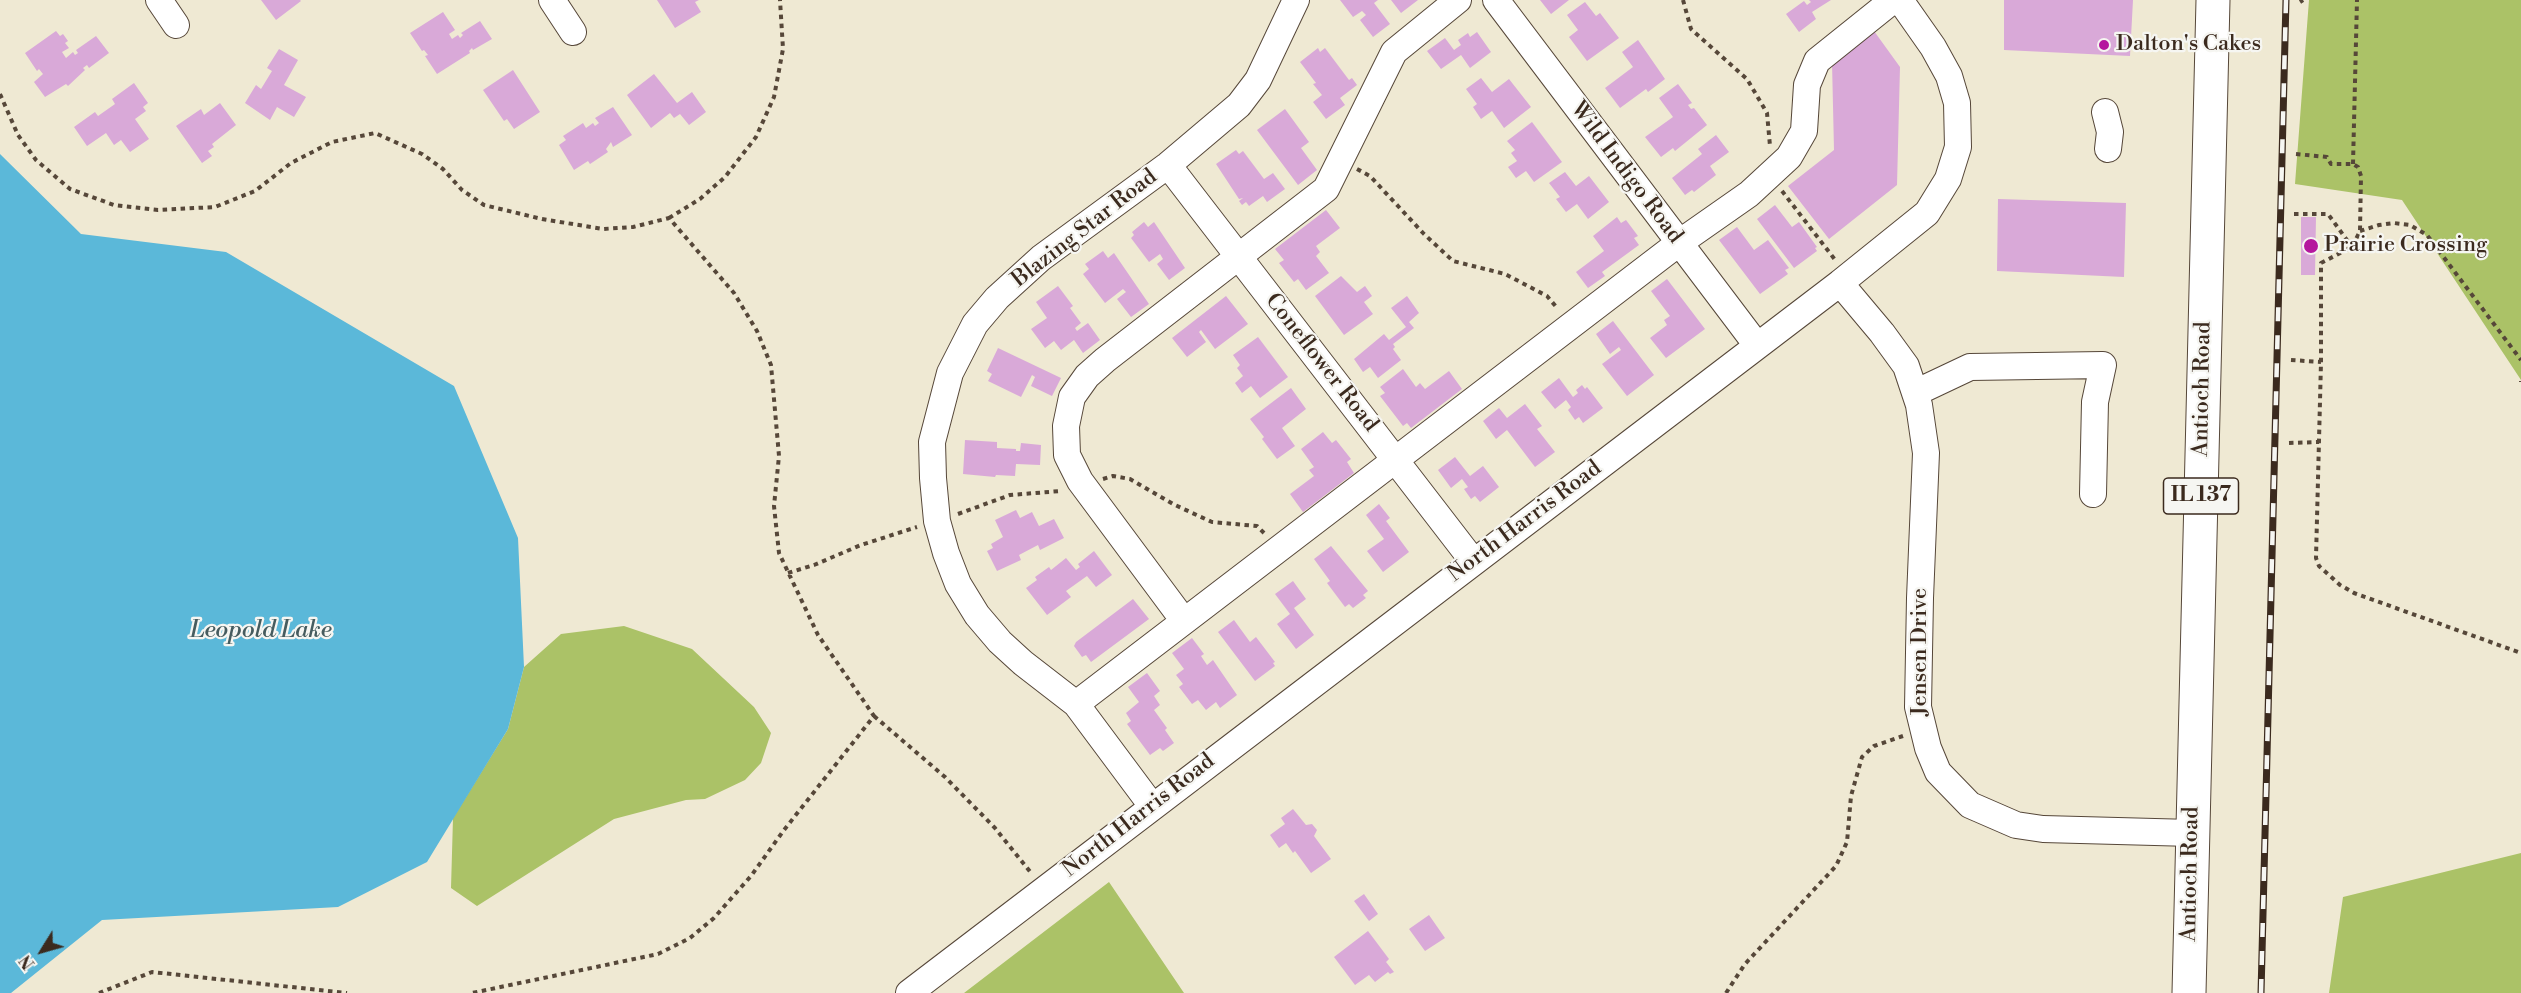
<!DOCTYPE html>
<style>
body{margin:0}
#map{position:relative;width:2521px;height:993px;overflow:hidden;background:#efe9d3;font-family:"Libre Bodoni",serif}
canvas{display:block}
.north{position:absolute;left:12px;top:921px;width:60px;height:60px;-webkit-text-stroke:4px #f6f6f2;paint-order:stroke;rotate:233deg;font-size:16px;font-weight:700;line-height:24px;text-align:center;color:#3b2a1e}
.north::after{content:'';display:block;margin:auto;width:21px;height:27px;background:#3b2a1e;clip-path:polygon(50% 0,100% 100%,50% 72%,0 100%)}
</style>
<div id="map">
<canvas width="2521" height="993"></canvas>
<div class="north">N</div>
</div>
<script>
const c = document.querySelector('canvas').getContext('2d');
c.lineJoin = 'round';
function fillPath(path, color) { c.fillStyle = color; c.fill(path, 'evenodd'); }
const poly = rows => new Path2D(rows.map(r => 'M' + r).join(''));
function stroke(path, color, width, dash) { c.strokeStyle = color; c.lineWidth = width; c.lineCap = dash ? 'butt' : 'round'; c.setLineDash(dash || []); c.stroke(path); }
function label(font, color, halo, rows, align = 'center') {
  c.font = font + ' "Libre Bodoni",serif'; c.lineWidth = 4.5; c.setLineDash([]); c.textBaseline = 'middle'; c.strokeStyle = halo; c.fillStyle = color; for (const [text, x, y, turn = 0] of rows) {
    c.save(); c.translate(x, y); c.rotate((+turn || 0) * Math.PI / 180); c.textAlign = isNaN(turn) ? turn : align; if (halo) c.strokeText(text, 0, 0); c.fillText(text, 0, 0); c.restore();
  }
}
fillPath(poly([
 [2309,0,2521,0,2521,380,2402,200,2295,184],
 [624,626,692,649,754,707,771,733,761,763,745,780,705,799,686,800,614,819,477,906,451,888,453,818,508,729,524,667,561,634],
 [2521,853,2521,993,2329,993,2343,897],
 [1109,882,1184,993,964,993]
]), '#abc267');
fillPath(poly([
 [0,154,81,234,226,252,454,386,518,538,524,667,508,729,427,862,338,907,102,920,11,993,0,993]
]), '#5bb8d9');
fillPath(poly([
 [261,0,300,0,301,1,276,20],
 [657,0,699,0,695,2,701,12,675,28],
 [1340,0,1378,0,1374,3,1390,24,1373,37,1360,20,1366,15,1362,11,1353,17],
 [1391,0,1418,0,1401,13],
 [1540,0,1569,0,1551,14],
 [1809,0,1831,0,1812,12,1816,19,1799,32,1786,14,1804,1,1807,5,1811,2],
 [2004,0,2133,0,2130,56,2004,50],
 [1585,2,1596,16,1600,13,1619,38,1587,61,1569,37,1578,30,1567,15],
 [443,12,455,30,449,34,452,39,458,35,460,38,463,35,461,33,480,21,492,39,473,50,472,48,469,51,470,53,437,74,425,56,428,55,424,50,422,51,410,33],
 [56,31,60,36,63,34,68,41,65,43,69,48,62,52,66,58,73,52,75,55,78,53,76,50,96,36,109,53,89,68,87,65,83,68,85,70,68,86,66,84,45,97,34,82,43,74,39,69,37,71,25,53],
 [1874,31,1900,67,1897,185,1829,239,1788,186,1834,150,1832,62],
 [1477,32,1491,52,1470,68,1461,55,1441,69,1427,51,1445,38,1454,50,1461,45,1458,40,1468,33,1470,37],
 [1638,40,1665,79,1648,92,1646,89,1620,108,1605,88,1633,67,1622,52],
 [1318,48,1320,52,1325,48,1349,80,1352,78,1357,85,1340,98,1345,105,1326,119,1313,102,1322,95,1313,84,1316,83,1300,62],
 [279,49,298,60,284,85,306,97,294,117,277,107,270,120,245,103,256,85,261,89,272,71,267,68],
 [513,70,540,112,514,129,507,119,504,121,483,90],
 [654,74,677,103,692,92,706,112,689,125,680,114,674,118,670,113,651,128,627,95],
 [1481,78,1492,92,1509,79,1531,107,1504,128,1492,111,1481,119,1473,107,1477,104,1466,89],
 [134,83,148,103,143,107,146,111,135,119,149,139,130,152,121,140,114,145,106,133,87,146,74,127,95,112,98,116,115,104,112,99],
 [1678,84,1692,103,1688,105,1691,109,1694,108,1707,125,1675,151,1673,148,1661,157,1645,137,1673,117,1659,98],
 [220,103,236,125,212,144,214,147,208,151,212,156,202,163,176,126,201,109,204,115],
 [613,107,632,135,613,147,611,142,606,149,608,152,590,164,588,161,574,170,559,145,566,140,563,136,583,123,586,128,593,123,595,126,599,123,595,118],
 [1285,109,1309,142,1301,148,1317,170,1298,185,1257,130],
 [1532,122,1562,162,1534,182,1526,171,1516,178,1508,167,1517,161,1511,153,1515,150,1507,141],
 [1716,135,1729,152,1710,166,1716,175,1694,192,1692,190,1685,195,1672,178,1702,154,1698,149],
 [1236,150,1239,154,1243,151,1264,179,1273,173,1285,189,1267,202,1263,196,1249,206,1246,202,1242,205,1239,201,1243,198,1239,199,1216,164],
 [1565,172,1576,186,1589,176,1609,202,1588,219,1577,204,1566,212,1556,199,1560,197,1549,183],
 [1998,199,2126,203,2124,277,1997,271],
 [1775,205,1792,227,1799,222,1817,247,1815,248,1817,251,1794,268,1757,219],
 [1326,210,1340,228,1316,246,1320,252,1316,256,1329,273,1306,290,1298,279,1294,282,1279,263,1284,260,1275,249],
 [1617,217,1621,223,1626,220,1638,236,1634,238,1639,245,1602,272,1605,276,1588,288,1576,272,1604,251,1593,236],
 [2301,217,2316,217,2315,275,2301,275],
 [1144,222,1148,227,1154,222,1185,268,1169,280,1157,264,1163,259,1160,254,1149,262,1131,238,1134,235,1132,232],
 [1737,227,1754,250,1768,240,1789,268,1785,270,1788,274,1760,294,1719,240],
 [1103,251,1108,258,1114,253,1149,304,1131,317,1117,299,1126,292,1123,289,1105,303,1083,274,1089,269,1085,264],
 [1341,276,1357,292,1365,286,1372,296,1364,302,1373,314,1344,335,1315,296],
 [1667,279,1705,329,1666,358,1650,338,1667,325,1664,320,1670,316,1651,291],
 [1058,286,1073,306,1070,308,1081,323,1075,328,1077,331,1088,323,1100,340,1083,353,1074,340,1061,350,1054,341,1045,348,1031,329,1047,318,1036,302],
 [1226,296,1248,324,1215,349,1201,330,1199,332,1206,342,1187,357,1172,338],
 [1407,296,1419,313,1409,322,1414,328,1393,344,1395,347,1393,349,1401,360,1378,378,1370,367,1363,372,1354,359,1384,334,1389,340,1406,327,1391,308],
 [1613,321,1654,375,1627,396,1602,364,1621,350,1619,347,1610,354,1596,334],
 [1258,337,1288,377,1260,398,1251,386,1242,393,1235,383,1243,376,1237,368,1240,365,1233,355],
 [998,348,1061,378,1052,396,1031,386,1035,377,1032,375,1021,397,988,381,992,374,987,371],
 [1403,369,1416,387,1420,383,1425,389,1449,371,1462,389,1411,428,1407,423,1403,426,1380,396,1385,393,1380,387],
 [1559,378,1573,397,1578,393,1576,390,1582,385,1585,389,1587,387,1603,408,1583,423,1579,417,1575,420,1568,410,1571,407,1566,400,1555,409,1541,392],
 [1291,388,1306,409,1282,428,1295,446,1277,459,1262,439,1264,437,1250,419],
 [1525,404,1542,426,1537,429,1555,452,1535,467,1507,430,1496,439,1483,421,1499,408,1507,418],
 [1323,432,1332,443,1336,440,1351,459,1347,462,1354,473,1303,512,1290,494,1314,476,1309,470,1314,467,1301,449],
 [965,440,997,442,997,448,1016,449,1016,451,1020,451,1021,443,1041,445,1040,465,1016,464,1015,476,996,475,995,477,963,474],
 [1455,457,1470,476,1483,466,1499,487,1480,502,1475,496,1471,499,1464,489,1468,487,1462,479,1451,488,1438,470],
 [1379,504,1390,518,1386,521,1409,552,1383,572,1367,551,1384,539,1366,515],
 [1016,510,1020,518,1032,512,1039,526,1054,519,1064,538,1040,550,1038,545,1019,555,1021,560,997,571,987,551,993,548,991,544,1003,537,995,520],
 [1331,546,1368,591,1363,595,1366,598,1353,608,1349,604,1345,607,1327,583,1330,581,1314,559],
 [1094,551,1112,575,1096,587,1087,576,1066,591,1071,597,1047,615,1026,588,1037,580,1035,577,1049,567,1051,570,1066,558,1076,570,1080,567,1078,564],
 [1293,581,1306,599,1294,608,1314,635,1296,649,1277,624,1290,614,1275,594],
 [1133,599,1149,619,1091,662,1086,655,1082,657,1074,646,1076,642],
 [1234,620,1250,642,1256,637,1275,662,1273,663,1275,666,1255,681,1218,632],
 [1192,638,1204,654,1201,656,1207,665,1213,660,1237,695,1220,708,1216,702,1206,710,1198,700,1192,704,1179,687,1183,684,1176,675,1184,669,1172,653],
 [1147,673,1160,691,1154,696,1160,705,1154,710,1167,728,1165,730,1174,743,1163,751,1160,748,1150,755,1127,724,1131,721,1126,713,1139,702,1128,687],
 [1293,809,1306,825,1312,824,1317,830,1314,836,1331,859,1311,873,1295,851,1293,853,1286,843,1279,848,1270,835,1285,824,1281,818],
 [1364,894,1378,914,1369,921,1354,901],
 [1429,915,1445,938,1425,951,1409,929],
 [1368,931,1389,959,1386,962,1394,972,1390,974,1388,972,1375,982,1369,975,1355,985,1334,957]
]), '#d9a9d8');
const minor = poly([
 [159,0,176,25],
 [552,0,573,32],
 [1496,0,1756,344],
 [2105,112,2110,132,2108,149],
 [1168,165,1473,561],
 [1840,283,1882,333,1906,366,1919,405,1926,453,1920,598,1918,707,1928,748,1938,772,1970,805,2016,825,2043,829,2192,833],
 [1915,393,1970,367,2103,365,2095,402,2093,494],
 [1184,621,1080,481,1067,455,1066,426,1072,397,1087,376,1105,360,1326,189,1394,52,1458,0],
 [1076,704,1679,243,1749,194,1789,157,1804,131,1807,85,1817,61,1893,0],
 [1152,806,1076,704,1023,663,1000,642,977,615,958,584,946,553,937,521,933,478,932,442,950,373,975,324,997,298,1041,258,1168,165,1239,105,1258,80,1296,0],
 [909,993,1840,283,1927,213,1948,179,1958,147,1957,103,1949,76,1933,47,1900,0]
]);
const major = poly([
 [2189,993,2213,0]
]);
stroke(minor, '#564739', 28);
stroke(major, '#564739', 35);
stroke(poly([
 [1683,0,1691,29,1747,79,1767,113,1770,146],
 [2300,2,2303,0],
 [0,94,18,135,36,160,70,189,114,205,158,210,215,207,255,191,291,163,332,142,375,133,422,154,443,169,462,190,484,205,542,219,603,229,633,227,669,218,734,293,757,331,771,365,779,456,774,506,779,553,818,635,874,716,784,830,751,876,714,918,690,938,658,954,472,993],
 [2296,154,2327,157,2331,164,2353,164,2358,167,2361,176,2360,231,2352,247,2321,263,2321,362,2316,558,2319,566,2340,585,2354,593,2521,653],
 [2353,164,2357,0],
 [1357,169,1370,176,1424,234,1453,261,1505,274,1547,296,1558,309],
 [1782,191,1836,261],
 [2294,214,2328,214,2352,247],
 [669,218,700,199,725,177,756,137,774,97,783,49,780,0],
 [2360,231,2379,225,2394,223,2410,225,2427,235,2521,360],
 [2291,360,2321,362],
 [2521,381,2521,382],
 [2289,443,2319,442],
 [1103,479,1113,476,1130,479,1175,505,1212,522,1257,526,1264,533],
 [958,514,1010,495,1061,491],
 [788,573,814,565,861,545,917,527],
 [874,716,945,777,995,828,1032,874],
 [99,993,152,972,347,993],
 [1726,993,1745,964,1836,866,1847,842,1851,796,1862,757,1874,746,1903,736]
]), '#564739', 4, [4.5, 4.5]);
stroke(minor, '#fff', 26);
stroke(major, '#fff', 33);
const rail = poly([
 [2261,993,2286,0]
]);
stroke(rail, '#3b2a1e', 7);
stroke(rail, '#f6f6f2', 4.5, [14]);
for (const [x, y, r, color] of [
 [2104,45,6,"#b5179e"],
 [2311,246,8,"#b5179e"]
]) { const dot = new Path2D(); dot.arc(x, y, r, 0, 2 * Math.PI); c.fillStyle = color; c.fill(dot); stroke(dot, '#f6f6f2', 2); }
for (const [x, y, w] of [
 [2201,496,75]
]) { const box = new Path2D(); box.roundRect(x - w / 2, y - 18, w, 36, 4.5); c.fillStyle = '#f6f6f2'; c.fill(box); stroke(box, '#3b2a1e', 1.5); }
label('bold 21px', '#3b2a1e', null, [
 ["IL 137",2201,496]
]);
label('22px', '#3b2a1e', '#f6f6f2', [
 ["Dalton's Cakes",2116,45],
 ["Prairie Crossing",2324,246]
], 'left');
label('22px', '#3b2a1e', '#f6f6f2', [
 ["Wild Indigo Road",1626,173,53],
 ["Blazing Star Road",1085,229,-38],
 ["Coneflower Road",1321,363,52],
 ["Antioch Road",2203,389,-89],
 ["North Harris Road",1525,522,-37],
 ["Jensen Drive",1921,652,-90],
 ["North Harris Road",1139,816,-38],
 ["Antioch Road",2191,874,-89]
]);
label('italic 24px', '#465c5f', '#f6f6f2', [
 ["Leopold Lake",261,631]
]);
</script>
